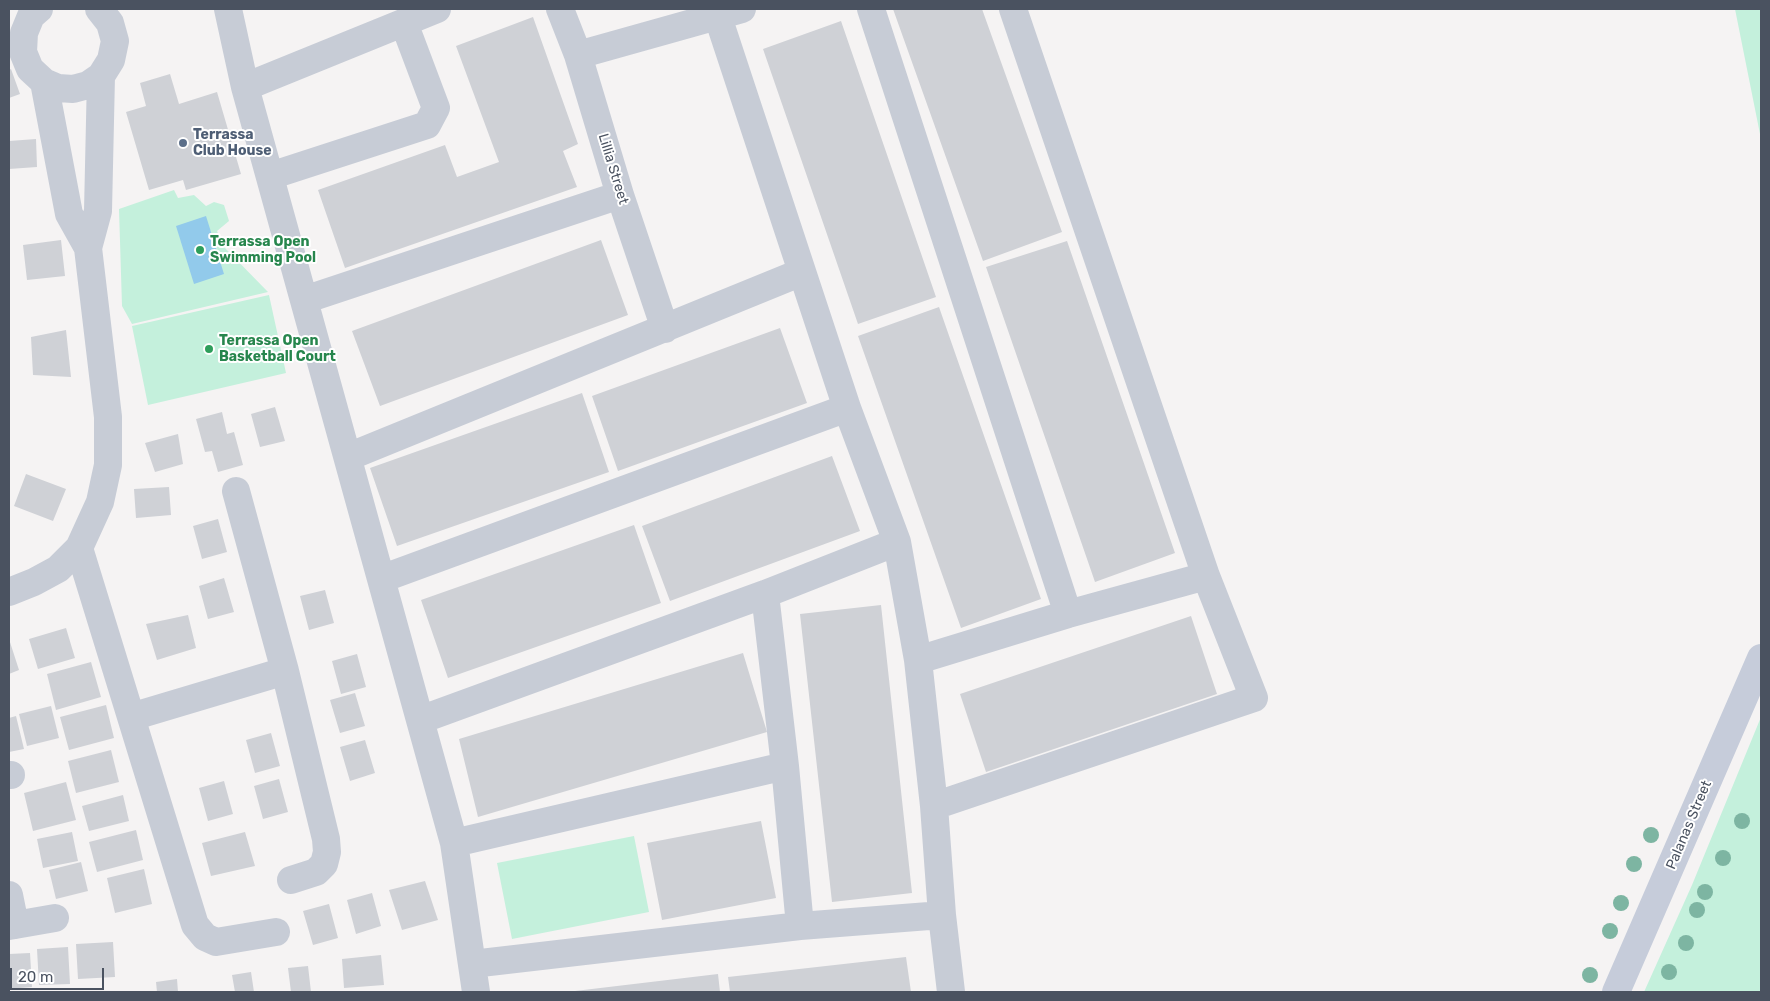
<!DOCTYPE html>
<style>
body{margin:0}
#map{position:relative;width:1770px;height:1001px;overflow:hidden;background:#f5f3f3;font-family:Rubik,sans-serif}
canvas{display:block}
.frame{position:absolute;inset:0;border:10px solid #4a5260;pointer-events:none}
.scale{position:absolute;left:10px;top:968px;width:94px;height:22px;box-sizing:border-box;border:2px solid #4a5260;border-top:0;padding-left:6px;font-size:15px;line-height:18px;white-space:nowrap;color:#4a5260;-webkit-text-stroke:4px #fff;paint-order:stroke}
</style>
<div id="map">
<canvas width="1770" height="1001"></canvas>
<div class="frame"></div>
<div class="scale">20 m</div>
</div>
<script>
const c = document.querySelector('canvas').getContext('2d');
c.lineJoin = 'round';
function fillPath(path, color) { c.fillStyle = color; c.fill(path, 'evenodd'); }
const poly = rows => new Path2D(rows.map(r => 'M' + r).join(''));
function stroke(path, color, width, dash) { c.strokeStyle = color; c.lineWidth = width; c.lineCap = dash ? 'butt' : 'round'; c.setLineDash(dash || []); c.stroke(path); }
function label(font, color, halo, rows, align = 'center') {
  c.font = font + ' Rubik,sans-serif'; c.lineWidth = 4; c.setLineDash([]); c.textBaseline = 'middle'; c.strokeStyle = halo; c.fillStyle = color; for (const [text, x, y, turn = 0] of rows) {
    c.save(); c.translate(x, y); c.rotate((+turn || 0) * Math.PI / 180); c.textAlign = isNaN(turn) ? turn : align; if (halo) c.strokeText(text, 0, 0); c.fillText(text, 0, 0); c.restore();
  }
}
fillPath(poly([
 [1735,9,1761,9,1761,139],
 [174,190,178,198,194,195,206,206,214,202,224,205,229,221,217,231,224,247,268,292,132,324,122,306,119,209],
 [269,295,286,373,148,405,132,326],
 [1761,717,1761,992,1644,992,1692,885],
 [634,836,649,912,512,939,497,863]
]), '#c4f0dc');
fillPath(poly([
 [206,216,224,274,194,284,176,226]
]), '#92caeb');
fillPath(poly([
 [893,9,982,9,1062,232,983,261],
 [533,17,578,144,563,151,577,187,345,268,318,190,445,145,457,177,499,162,456,46],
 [841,21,936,297,858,324,763,49],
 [11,69,20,94,9,98,9,70],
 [170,74,179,104,217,92,241,174,186,190,183,180,149,190,126,112,146,106,140,83],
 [36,139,37,167,9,169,9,141],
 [61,240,65,276,27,280,23,245],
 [601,240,628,315,380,406,352,331],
 [1067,241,1175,553,1095,582,986,267],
 [939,307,1041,599,961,628,858,336],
 [780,328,807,403,618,471,592,396],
 [66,330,71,377,33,375,31,337],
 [582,393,609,472,397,546,370,468],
 [275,407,285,441,260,447,251,414],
 [222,412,227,434,234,432,243,465,218,472,212,451,205,452,196,419],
 [178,434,183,464,155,472,145,443],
 [832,456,860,531,670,601,642,526],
 [26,474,66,489,53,521,14,506],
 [169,487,171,515,136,518,134,489],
 [218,519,227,552,202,559,193,526],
 [634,525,661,603,448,678,421,600],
 [224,578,234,612,208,619,199,586],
 [325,590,334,623,309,630,300,596],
 [881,605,912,893,832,902,800,614],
 [188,615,196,648,157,660,146,624],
 [1191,616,1217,694,986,772,960,694],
 [66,628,75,658,38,669,29,639],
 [9,639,19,670,9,674],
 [743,653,767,732,478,817,459,739],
 [357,654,366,687,341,694,332,661],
 [91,662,101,697,56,710,47,674],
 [355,693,365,726,340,733,330,700],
 [106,705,114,738,69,750,60,717],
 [51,706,59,738,27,746,19,714],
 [16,716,24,749,9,752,9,718],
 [271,733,280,766,255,773,246,740],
 [365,740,375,773,350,781,340,747],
 [111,750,119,782,76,793,68,761],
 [279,779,288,812,263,819,254,786],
 [224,781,233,814,208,821,199,788],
 [66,782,76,820,33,831,24,793],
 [123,795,129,821,89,831,82,806],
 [761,821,776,898,662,920,647,843],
 [136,830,143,860,97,872,89,842],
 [72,832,78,861,43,868,37,839],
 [245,832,255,866,211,876,202,843],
 [81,862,88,891,56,899,49,870],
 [144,869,152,904,115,913,107,878],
 [425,881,438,920,402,930,389,890],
 [372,893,381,926,356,934,347,900],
 [329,904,338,938,313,945,303,911],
 [113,942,115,977,78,979,76,944],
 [68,947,70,984,39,985,37,949],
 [30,953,32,987,9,989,9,954],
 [381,955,384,985,344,988,342,959],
 [906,957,911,992,730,992,728,977],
 [308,966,311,992,291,992,288,968],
 [251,972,254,992,235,992,232,975],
 [718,974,720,992,575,992,575,991],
 [177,979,178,992,157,992,156,982]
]), '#cfd1d6');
stroke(poly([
 [39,9,31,16,24,33,23,52,30,69,44,82,58,88,73,89,88,85,101,76,111,60,115,41,110,23,99,9],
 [228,9,245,87,454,843,476,992],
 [560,9,578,55,620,195,665,329],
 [871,9,1068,614],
 [718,17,847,408,897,542,918,660,934,806,942,915,951,992],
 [578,55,742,9],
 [44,82,69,214,88,248],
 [245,87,437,9],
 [270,176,427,125,436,108,404,23],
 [304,300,620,195],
 [348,457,802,272],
 [236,491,285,671,326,839,327,852,324,864,316,872,291,880],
 [79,548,195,925,205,937,216,942,276,932],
 [381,579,847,408],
 [9,592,34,582,58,569,79,548,100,502,108,465,108,417,88,248,98,211,101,76],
 [765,594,785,766,800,926],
 [918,660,1068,614,1206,576],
 [131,717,285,671],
 [420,720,765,594,897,542],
 [9,775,11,775],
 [934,806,1254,698,1206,576,1013,9],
 [454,843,785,766],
 [9,895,15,925],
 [9,926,55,918],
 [472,964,800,926,942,915]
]), '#c7ccd6', 28);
stroke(poly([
 [1616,992,1761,658]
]), '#c6ccda', 28);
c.fillStyle = '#7db5a2';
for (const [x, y] of [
 [1742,821],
 [1651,835],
 [1723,858],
 [1634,864],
 [1705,892],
 [1621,903],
 [1697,910],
 [1610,931],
 [1686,943],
 [1669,972],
 [1590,975]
]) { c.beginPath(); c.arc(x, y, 8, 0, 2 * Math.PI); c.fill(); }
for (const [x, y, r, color] of [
 [183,143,5,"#5c6f8a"],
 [200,250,5,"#2e9e5b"],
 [209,349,5,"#2e9e5b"]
]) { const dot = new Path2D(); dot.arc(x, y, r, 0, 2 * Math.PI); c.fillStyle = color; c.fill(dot); stroke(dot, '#fff', 2); }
label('bold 14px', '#4e5e75', '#fff', [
 ["Terrassa",193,135],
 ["Club House",193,151]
], 'left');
label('14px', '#4a5260', '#fff', [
 ["Lillia Street",613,169,73],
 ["Palanas Street",1689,825,-67]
]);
label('bold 14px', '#27864d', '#fff', [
 ["Terrassa Open",210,242],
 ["Swimming Pool",210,258],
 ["Terrassa Open",219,341],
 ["Basketball Court",219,357]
], 'left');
</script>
